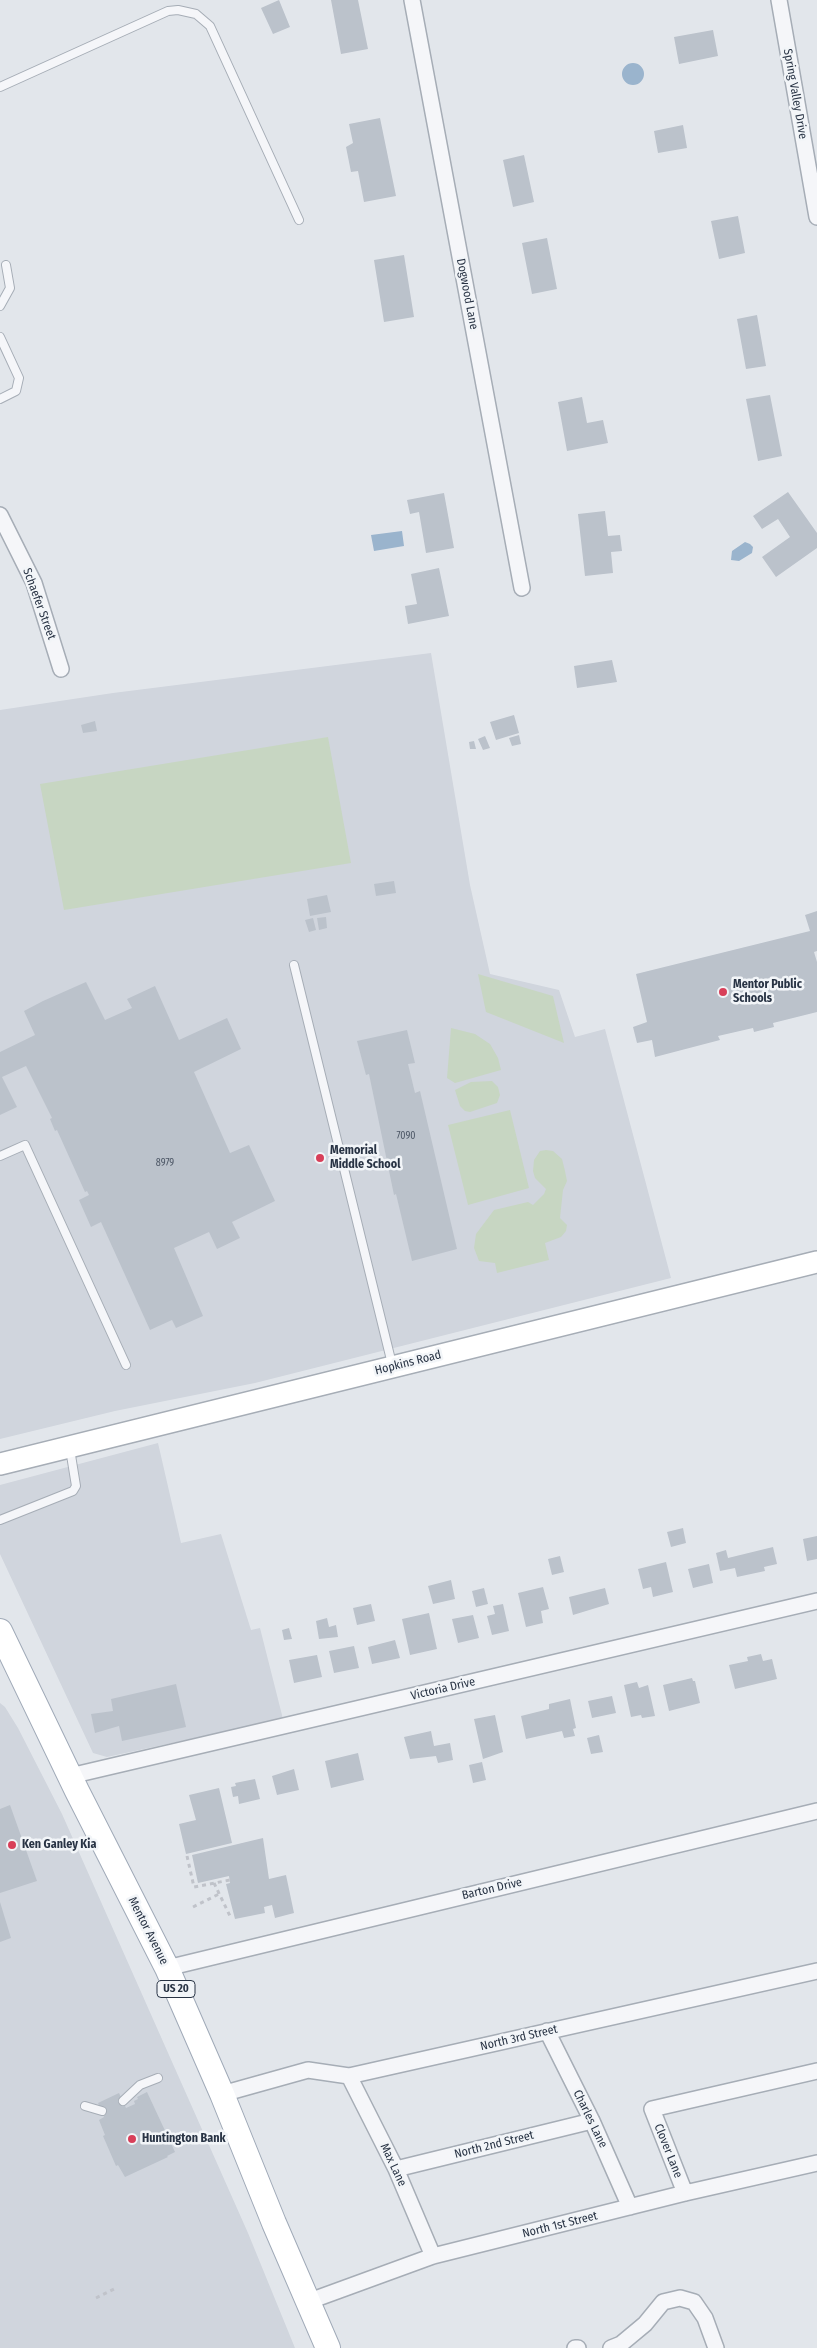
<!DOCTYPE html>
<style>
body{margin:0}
canvas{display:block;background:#e2e6eb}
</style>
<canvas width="817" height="2348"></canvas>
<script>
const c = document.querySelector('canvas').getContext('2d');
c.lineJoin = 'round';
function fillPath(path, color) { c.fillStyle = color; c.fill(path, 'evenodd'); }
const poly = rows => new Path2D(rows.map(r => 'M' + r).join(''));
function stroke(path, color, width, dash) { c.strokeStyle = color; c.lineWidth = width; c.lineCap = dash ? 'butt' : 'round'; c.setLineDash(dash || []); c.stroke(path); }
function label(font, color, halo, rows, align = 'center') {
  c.font = font + ' "Fira Sans Condensed",sans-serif'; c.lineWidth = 5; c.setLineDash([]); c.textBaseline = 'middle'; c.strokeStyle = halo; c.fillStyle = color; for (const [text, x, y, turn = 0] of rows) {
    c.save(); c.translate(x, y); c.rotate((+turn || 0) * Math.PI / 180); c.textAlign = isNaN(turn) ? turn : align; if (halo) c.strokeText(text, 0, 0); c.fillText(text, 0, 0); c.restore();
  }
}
fillPath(poly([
 [431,653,470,885,490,974,559,990,575,1037,605,1029,671,1278,255,1383,115,1411,0,1439,0,710,113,693],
 [158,1443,181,1543,221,1534,251,1630,260,1628,283,1719,107,1757,93,1753,0,1554,0,1485],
 [0,1703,5,1707,18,1728,62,1814,248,2233,295,2348,0,2348]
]), '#d0d5dd');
fillPath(poly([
 [328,737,351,863,64,910,40,784],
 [478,974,553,996,564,1043,486,1012],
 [451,1028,475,1034,490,1044,498,1058,501,1070,455,1083,447,1078],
 [492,1081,498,1087,500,1095,497,1103,470,1112,465,1111,460,1106,455,1090,471,1082],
 [510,1110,529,1188,468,1205,448,1125],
 [546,1150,553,1151,562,1159,565,1171,567,1181,563,1190,560,1218,567,1225,566,1231,561,1237,545,1243,549,1260,497,1273,495,1263,479,1261,474,1248,476,1234,494,1210,528,1202,533,1205,544,1194,546,1189,535,1178,533,1171,534,1160,540,1151]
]), '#c7d6c2');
fillPath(poly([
 '622 74a11 11 0 1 1 22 0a11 11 0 1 1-22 0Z',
 [402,531,404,546,374,551,371,535],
 [745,542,750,544,753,547,752,553,739,561,731,560,732,551]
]), '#9ab4cd');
fillPath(poly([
 [279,0,290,27,273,34,261,8],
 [331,0,358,0,368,49,341,54],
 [713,30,718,56,679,64,674,37],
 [380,118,396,196,364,202,358,171,351,172,346,147,353,143,349,124],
 [683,125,687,148,658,153,654,131],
 [524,155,534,202,513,207,503,160],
 [738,216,745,253,719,259,711,221],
 [547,238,557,289,532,294,522,243],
 [404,255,414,317,384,322,374,260],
 [757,315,766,366,746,369,737,319],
 [770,395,782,456,758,461,746,399],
 [582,397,587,423,603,420,608,443,567,451,558,402],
 [788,492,817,533,817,548,776,577,762,557,790,537,778,519,762,529,753,516],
 [444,493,454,548,426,553,419,512,410,514,407,500],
 [605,511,608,536,620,535,622,551,611,552,613,573,585,576,578,514],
 [439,568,449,616,408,624,405,606,417,604,411,574],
 [612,660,617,682,577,688,574,666],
 [514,715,519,733,496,740,490,722],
 [95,721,97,731,83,733,81,725],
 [519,735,521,744,512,746,509,738],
 [485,736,490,748,483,750,478,739],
 [474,741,476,749,470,749,469,742],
 [394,881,396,893,376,896,374,884],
 [327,895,331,912,310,916,307,899],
 [817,911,817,951,814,952,817,962,817,1012,773,1023,774,1027,754,1032,753,1028,718,1036,720,1040,655,1057,652,1040,637,1043,633,1027,647,1022,636,974,810,931,805,915],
 [326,917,327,928,319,930,317,918],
 [313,918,316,930,309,932,305,920],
 [86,982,105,1020,132,1008,127,999,155,986,179,1040,227,1018,241,1049,194,1072,230,1153,249,1145,275,1201,232,1222,240,1238,217,1249,209,1232,174,1248,203,1316,176,1328,172,1320,150,1330,101,1222,91,1227,79,1200,89,1195,87,1191,85,1192,57,1130,55,1131,50,1119,52,1118,26,1066,2,1077,17,1107,0,1115,0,1052,35,1035,24,1011,43,1001],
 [407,1030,415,1063,408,1064,415,1093,420,1091,457,1249,412,1261,396,1194,394,1195,369,1074,366,1075,357,1041],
 [683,1528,686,1543,671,1547,667,1532],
 [817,1536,817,1559,807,1561,803,1539],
 [773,1547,777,1564,764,1567,765,1571,737,1577,735,1568,720,1571,716,1553,726,1550,728,1558],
 [560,1556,564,1572,552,1575,548,1559],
 [666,1562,673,1592,653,1597,651,1587,643,1589,638,1569],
 [709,1564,713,1583,693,1588,688,1569],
 [451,1580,455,1599,433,1604,428,1586],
 [543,1587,549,1609,541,1611,543,1623,526,1627,518,1593],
 [484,1588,488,1604,476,1607,472,1591],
 [605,1588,609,1604,573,1615,569,1597],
 [371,1604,375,1621,357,1625,353,1608],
 [503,1604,509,1631,492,1635,487,1616,495,1614,493,1606],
 [429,1613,437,1649,410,1655,402,1619],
 [473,1615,479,1638,458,1643,452,1619],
 [327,1618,329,1627,336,1625,338,1637,319,1639,316,1621],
 [289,1628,292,1639,284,1640,282,1630],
 [395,1640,400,1658,372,1664,368,1647],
 [354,1646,359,1668,334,1673,329,1651],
 [761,1654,763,1661,772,1659,777,1679,735,1689,729,1665,748,1661,747,1657],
 [317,1655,322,1677,294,1683,289,1660],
 [692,1678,693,1681,695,1681,700,1703,669,1711,663,1685],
 [637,1682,639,1688,648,1685,655,1716,642,1718,641,1715,631,1717,624,1685],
 [176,1684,186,1727,122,1741,119,1726,95,1733,91,1714,113,1711,111,1699],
 [612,1696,616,1713,592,1718,588,1701],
 [570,1699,576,1728,573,1729,575,1736,564,1738,562,1731,526,1739,521,1716,549,1709,549,1704],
 [495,1715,503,1752,483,1759,474,1719],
 [431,1731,434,1746,450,1743,453,1760,438,1763,436,1756,410,1759,404,1737],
 [599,1735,603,1752,591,1754,587,1738],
 [358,1753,364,1780,331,1788,325,1761],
 [482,1762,486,1780,473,1783,469,1765],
 [294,1769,299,1790,277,1795,272,1776],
 [255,1779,260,1799,239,1804,238,1796,233,1797,231,1787,236,1786,235,1783],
 [219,1788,232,1843,186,1854,179,1824,196,1820,189,1795],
 [10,1805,37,1881,0,1893,0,1809],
 [263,1838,269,1879,286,1875,294,1913,275,1918,272,1905,264,1907,265,1913,235,1919,226,1884,230,1883,229,1876,198,1883,192,1855],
 [0,1902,11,1938,0,1942],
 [147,2092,175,2152,167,2156,168,2157,125,2177,118,2165,116,2166,103,2136,105,2135,99,2120,104,2117,98,2103,119,2093,126,2108,135,2104,134,2101,138,2099,137,2097]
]), '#bbc2cb');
const lane = poly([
 [0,87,168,11,178,10,196,14,210,26,299,220],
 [0,306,10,288,6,265],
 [0,337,19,378,16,391,0,399],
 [294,965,392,1364],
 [0,1156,25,1145,126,1365],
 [0,1520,73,1491,76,1486,70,1449],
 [123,2101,140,2085,158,2078],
 [85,2106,102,2111]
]);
const street = poly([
 [412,0,522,588],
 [779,0,817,217],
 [0,515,34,583,61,669],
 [70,1776,817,1601],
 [167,1968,817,1811],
 [547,2031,592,2121,630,2207],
 [349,2076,396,2169,433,2256],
 [222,2094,308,2070,349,2076,817,1971],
 [396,2169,592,2121],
 [685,2193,652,2109,817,2071],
 [307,2302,433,2256,685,2193,817,2163],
 [575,2348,578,2348],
 [611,2348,621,2344,645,2324,663,2302,680,2298,694,2302,705,2318,716,2348]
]);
const secondary = poly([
 [0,1464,817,1262]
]);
const primary = poly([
 [0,1631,77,1791,167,1968,222,2094,274,2223,328,2348]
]);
stroke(lane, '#a6adb6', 10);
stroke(street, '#a6adb6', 18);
stroke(secondary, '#a6adb6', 24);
stroke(primary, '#a0aab8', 26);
stroke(poly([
 [187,1856,194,1887,230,1880],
 [214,1883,230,1916],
 [193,1907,219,1894],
 [96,2298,116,2288]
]), '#c0c3ca', 3, [4, 4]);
stroke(lane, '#f5f6f9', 8);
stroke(street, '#f5f6f9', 15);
stroke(secondary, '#fff', 21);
stroke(primary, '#fff', 24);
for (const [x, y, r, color] of [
 [723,992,5,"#d83f59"],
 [320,1158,5,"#d83f59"],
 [12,1845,5,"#d83f59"],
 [132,2139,5,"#d83f59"]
]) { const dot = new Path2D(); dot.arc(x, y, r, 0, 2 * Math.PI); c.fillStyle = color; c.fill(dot); stroke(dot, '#f2f5f8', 2); }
label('10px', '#4d5766', null, [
 ["7090",406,1136],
 ["8979",165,1163]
]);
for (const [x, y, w] of [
 [176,1989,38]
]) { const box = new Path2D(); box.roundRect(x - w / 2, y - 8.5, w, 17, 4); c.fillStyle = '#f2f5f8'; c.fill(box); stroke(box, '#283344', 1); }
label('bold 11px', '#283344', null, [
 ["US 20",176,1989]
]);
label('12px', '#283344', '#f2f5f8', [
 ["Spring Valley Drive",795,94,80],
 ["Dogwood Lane",467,294,79],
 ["Schaefer Street",39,604,70],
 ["Hopkins Road",408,1363,-14],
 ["Victoria Drive",443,1689,-13],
 ["Barton Drive",492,1889,-13],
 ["Mentor Avenue",148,1931,63],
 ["North 3rd Street",519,2038,-13],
 ["Charles Lane",590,2119,64],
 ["North 2nd Street",494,2145,-14],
 ["Clover Lane",668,2151,68],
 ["Max Lane",393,2165,65],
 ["North 1st Street",560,2225,-14]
]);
label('bold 12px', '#283344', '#f2f5f8', [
 ["Mentor Public",733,985],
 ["Schools",733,999],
 ["Memorial",330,1151],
 ["Middle School",330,1165],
 ["Ken Ganley Kia",22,1845],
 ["Huntington Bank",142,2139]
], 'left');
</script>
